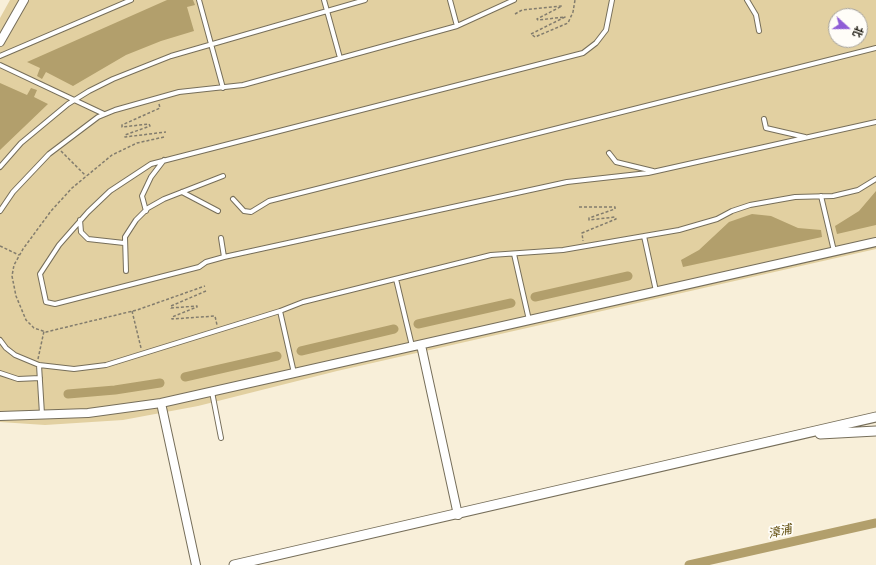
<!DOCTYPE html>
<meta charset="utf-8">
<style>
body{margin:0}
#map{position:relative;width:876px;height:565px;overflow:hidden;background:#f8efd9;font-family:"Noto Serif","Noto Sans SC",serif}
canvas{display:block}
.north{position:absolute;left:828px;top:8px;width:40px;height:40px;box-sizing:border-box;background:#fffdf8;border:1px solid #a6a39d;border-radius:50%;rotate:111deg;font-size:11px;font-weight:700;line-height:16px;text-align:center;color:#201d14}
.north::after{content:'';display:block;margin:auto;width:14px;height:18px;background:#8f5dd6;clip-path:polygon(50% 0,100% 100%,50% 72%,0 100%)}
</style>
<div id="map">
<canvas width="876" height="565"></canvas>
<div class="north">北</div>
</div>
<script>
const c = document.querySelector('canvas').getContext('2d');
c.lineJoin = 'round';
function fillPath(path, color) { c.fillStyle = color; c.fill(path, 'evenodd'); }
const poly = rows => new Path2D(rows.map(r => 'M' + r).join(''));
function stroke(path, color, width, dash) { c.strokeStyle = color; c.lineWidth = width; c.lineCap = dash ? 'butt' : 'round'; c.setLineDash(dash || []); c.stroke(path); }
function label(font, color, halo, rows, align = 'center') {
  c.font = font + ' "Noto Serif","Noto Sans SC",serif'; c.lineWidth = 3.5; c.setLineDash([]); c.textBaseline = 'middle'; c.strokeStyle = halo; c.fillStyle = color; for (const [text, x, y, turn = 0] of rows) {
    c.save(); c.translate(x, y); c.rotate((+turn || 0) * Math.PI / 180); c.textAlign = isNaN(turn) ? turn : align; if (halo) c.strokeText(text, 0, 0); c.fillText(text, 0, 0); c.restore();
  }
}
fillPath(poly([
 [10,0,876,0,876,249,337,371,198,406,123,420,45,425,0,422,0,18],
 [836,16,860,16,860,40,836,40]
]), '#e2d0a1');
fillPath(poly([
 [167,0,193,0,195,5,187,7,194,31,161,41,126,55,73,86,46,72,42,79,37,76,40,68,27,62],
 [0,83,27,95,31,88,37,90,34,97,48,104,0,150],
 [876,191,876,225,837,234,835,226,859,211],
 [752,214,771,216,798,228,821,230,822,237,683,267,681,260,699,250,729,222]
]), '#b29f6c');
stroke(poly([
 [535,297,628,276],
 [418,324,511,303],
 [301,351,394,329],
 [185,377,277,356],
 [68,394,115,390,160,383],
 [689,565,876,523]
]), '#b29f6c', 9);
const service = poly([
 [199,0,223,88],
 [324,0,340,58],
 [450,0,457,26],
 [612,0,606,30,596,43,583,53,151,164,110,191,88,212,59,245,40,274,46,302,55,304,199,267,206,262,224,257,567,182,648,173,876,122],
 [747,0,756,15,759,31],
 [0,56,131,0],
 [0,65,104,114],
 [764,119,766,128,805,137],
 [609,153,616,162,653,171],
 [0,167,21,143,68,104,89,91,113,79,171,56,365,0],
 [182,192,218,211],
 [821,196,834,251],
 [233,199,244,211,251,212,269,201,876,48],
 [0,211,13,192,49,154,98,117,115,110,179,92,243,85,457,26,514,0],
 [146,211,142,196,151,177,164,160],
 [80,220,81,232,88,239,124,243],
 [644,236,656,291],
 [221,238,224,257],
 [514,254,529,320],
 [126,271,125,237,136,220,148,208,164,199,223,176],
 [396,279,412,346],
 [280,311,294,373],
 [0,340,6,348,15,355,39,365,74,369,106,365,280,311,303,302,491,255,563,250,679,230,717,219,732,211,750,205,795,197,833,196,858,190,876,179],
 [39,365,42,414],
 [0,373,18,379,40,378],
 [212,392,221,438]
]);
const minor = poly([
 [0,42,24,0],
 [421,345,458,515],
 [161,403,196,565],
 [0,416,88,413,161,403,876,242]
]);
const tertiary = poly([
 [820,434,876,431],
 [234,565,876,417]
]);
stroke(service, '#766e5a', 6);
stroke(minor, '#766e5a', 10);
stroke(tertiary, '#766e5a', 11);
stroke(poly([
 [515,14,522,10,562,6,537,19,538,20,565,17,531,34,535,37,568,23,573,12,575,0],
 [159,104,160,108,122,125,122,127,149,124,150,126,125,135,125,137,166,132],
 [164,137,137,143,112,155,72,188,51,211,23,249,14,265,12,276,16,296,26,320,34,328,46,332,137,310,205,286],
 [61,151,86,176],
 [579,207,615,207,615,209,589,218,589,220,615,217,616,219,582,233,583,241],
 [0,246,19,255],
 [206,291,171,306,171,308,197,306,197,307,172,317,172,319,215,316,217,325],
 [132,311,141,348],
 [38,359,44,331]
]), '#827c6d', 1.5, [3, 2]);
stroke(service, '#fff', 4);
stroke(minor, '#fff', 8);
stroke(tertiary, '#fff', 9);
label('italic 12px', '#624e0e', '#fffdf8', [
 ["漳浦",780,532,-13]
]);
</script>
